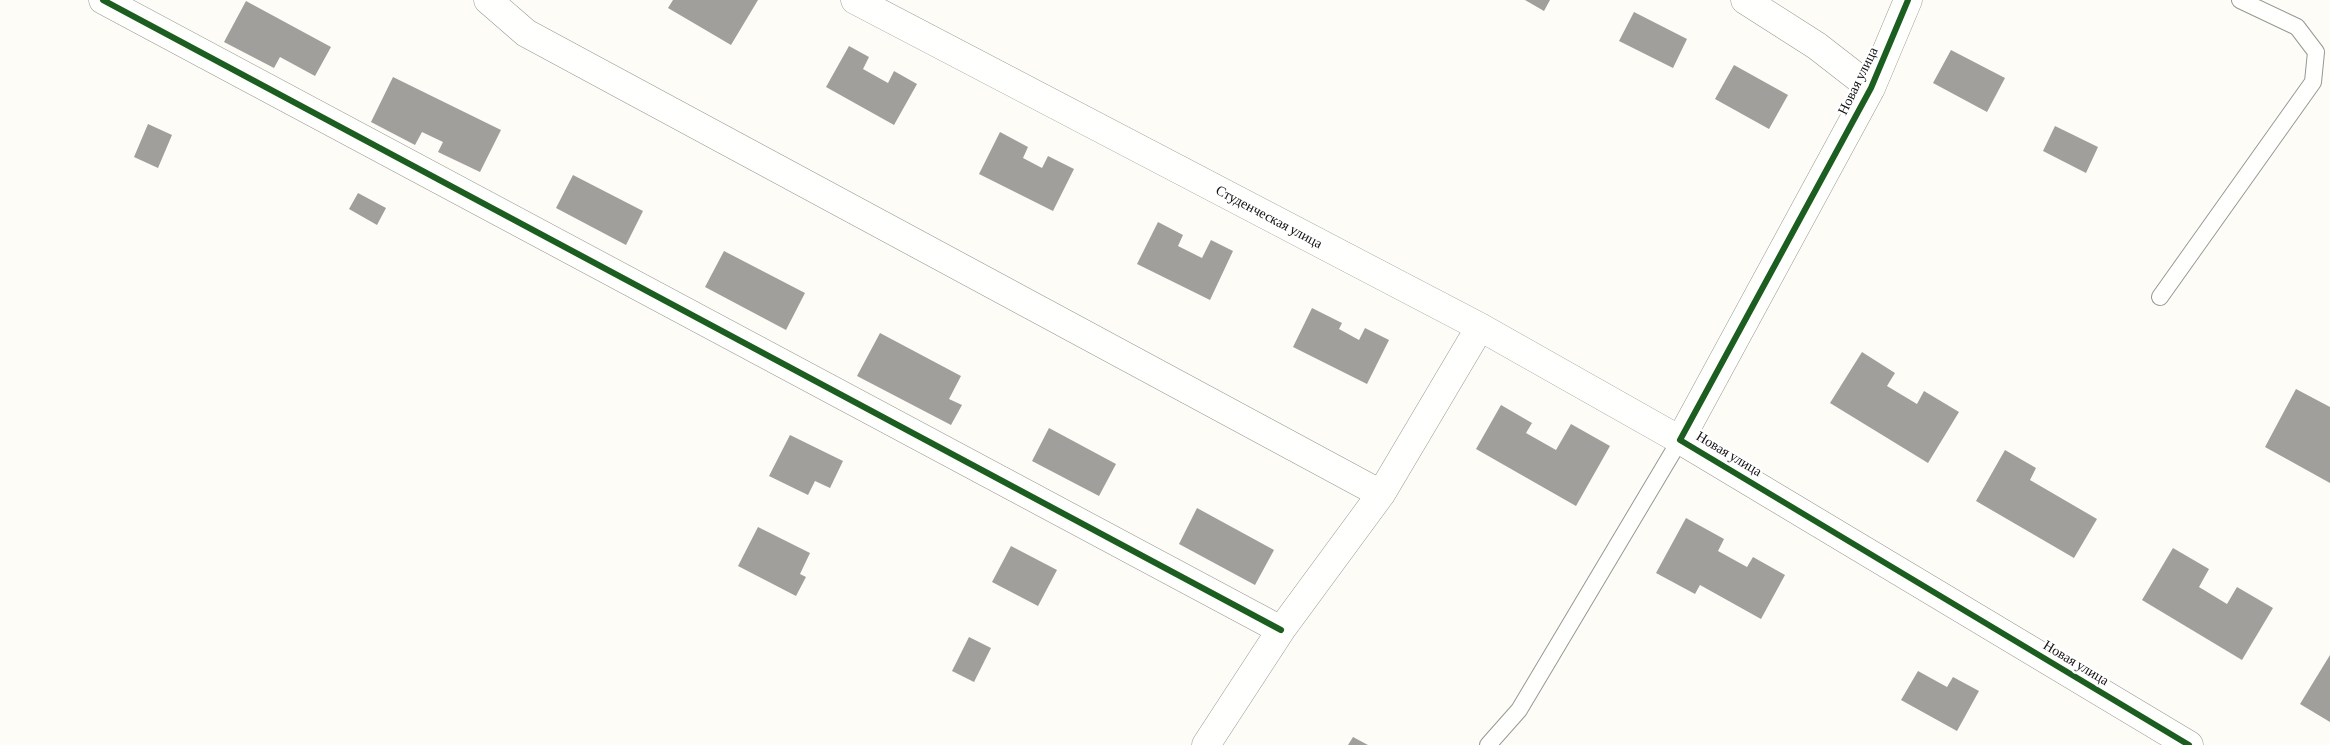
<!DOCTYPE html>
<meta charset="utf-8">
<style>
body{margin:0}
canvas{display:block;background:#fdfcf7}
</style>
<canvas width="2330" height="745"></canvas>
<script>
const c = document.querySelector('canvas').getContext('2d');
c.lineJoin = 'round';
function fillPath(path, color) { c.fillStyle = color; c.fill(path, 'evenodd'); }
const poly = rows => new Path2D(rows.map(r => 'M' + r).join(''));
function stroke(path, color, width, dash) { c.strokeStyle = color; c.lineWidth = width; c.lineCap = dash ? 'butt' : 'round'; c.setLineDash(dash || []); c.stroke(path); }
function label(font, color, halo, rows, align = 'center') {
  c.font = font + ' "Crimson Pro",serif'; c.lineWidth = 5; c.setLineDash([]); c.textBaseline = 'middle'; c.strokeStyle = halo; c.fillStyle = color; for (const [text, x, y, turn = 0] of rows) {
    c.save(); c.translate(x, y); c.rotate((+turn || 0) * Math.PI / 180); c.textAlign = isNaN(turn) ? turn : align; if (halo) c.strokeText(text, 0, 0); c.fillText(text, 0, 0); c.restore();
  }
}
fillPath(poly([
 [673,0,758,0,731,45,668,8],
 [1525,0,1550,0,1544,11],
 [246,1,331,47,315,76,280,57,274,68,224,42],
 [1634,12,1687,39,1673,68,1619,41],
 [849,46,869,57,863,69,888,83,894,71,917,84,894,125,826,87],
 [1951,50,2005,78,1987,112,1933,83],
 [1734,65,1788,95,1769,129,1715,99],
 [393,77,501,130,480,172,438,152,443,142,422,132,415,145,371,122],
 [148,124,172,135,158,168,134,157],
 [2055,126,2098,147,2086,173,2043,151],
 [1000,132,1028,147,1023,158,1042,168,1048,156,1074,169,1053,211,979,174],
 [573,175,643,211,626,245,556,208],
 [358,193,386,208,377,225,349,209],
 [1158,222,1183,235,1178,246,1202,258,1211,240,1233,251,1210,300,1137,264],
 [724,251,805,293,786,330,705,287],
 [1312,308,1342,323,1339,329,1359,340,1365,328,1389,340,1367,384,1293,347],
 [880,333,961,376,949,399,962,405,951,425,857,376],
 [1862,352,1895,373,1887,386,1917,404,1924,391,1959,412,1928,463,1830,403],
 [2296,389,2330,407,2330,483,2265,447],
 [1501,405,1532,423,1526,433,1556,450,1571,424,1610,446,1576,506,1476,449],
 [1049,428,1116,464,1099,496,1032,461],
 [790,435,843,461,830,488,815,481,808,495,769,476],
 [2005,450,2036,468,2030,480,2097,519,2074,558,1976,501],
 [1197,508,1274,550,1255,585,1179,544],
 [1686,518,1724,539,1718,551,1747,567,1753,557,1785,575,1761,619,1700,585,1695,594,1656,573],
 [758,527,810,553,800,574,806,577,796,596,738,566],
 [1011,546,1057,570,1038,606,992,582],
 [2173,548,2209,569,2199,587,2227,604,2237,587,2273,608,2242,660,2142,600],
 [969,637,991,648,974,682,952,671],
 [2330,655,2330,722,2300,704],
 [1918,671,1947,687,1953,677,1979,691,1957,731,1901,700],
 [1353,737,1368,745,1348,745]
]), '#a19f9c');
const lane = poly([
 [2160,297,2313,82,2316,52,2297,27,2240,0],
 [1488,745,1519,710,1680,440]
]);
const street = poly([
 [103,0,1281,630],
 [488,0,526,33,1381,494],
 [855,0,1480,327,1680,440],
 [1745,0,1817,46,1871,88],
 [1908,0,1871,88,1680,440,2189,745],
 [1206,745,1281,630,1381,494,1480,327]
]);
stroke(lane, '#979795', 18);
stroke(street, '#979795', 29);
stroke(lane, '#fffffe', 16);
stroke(street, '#fffffe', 28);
stroke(poly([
 [103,0,1281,630],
 [1908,0,1871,88,1680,440,2189,745]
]), '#1b5e20', 6);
label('14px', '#111', '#fff', [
 ["Новая улица",1858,81,-64],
 ["Студенческая улица",1269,217,28],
 ["Новая улица",1729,454,31],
 ["Новая улица",2076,663,31]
]);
</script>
